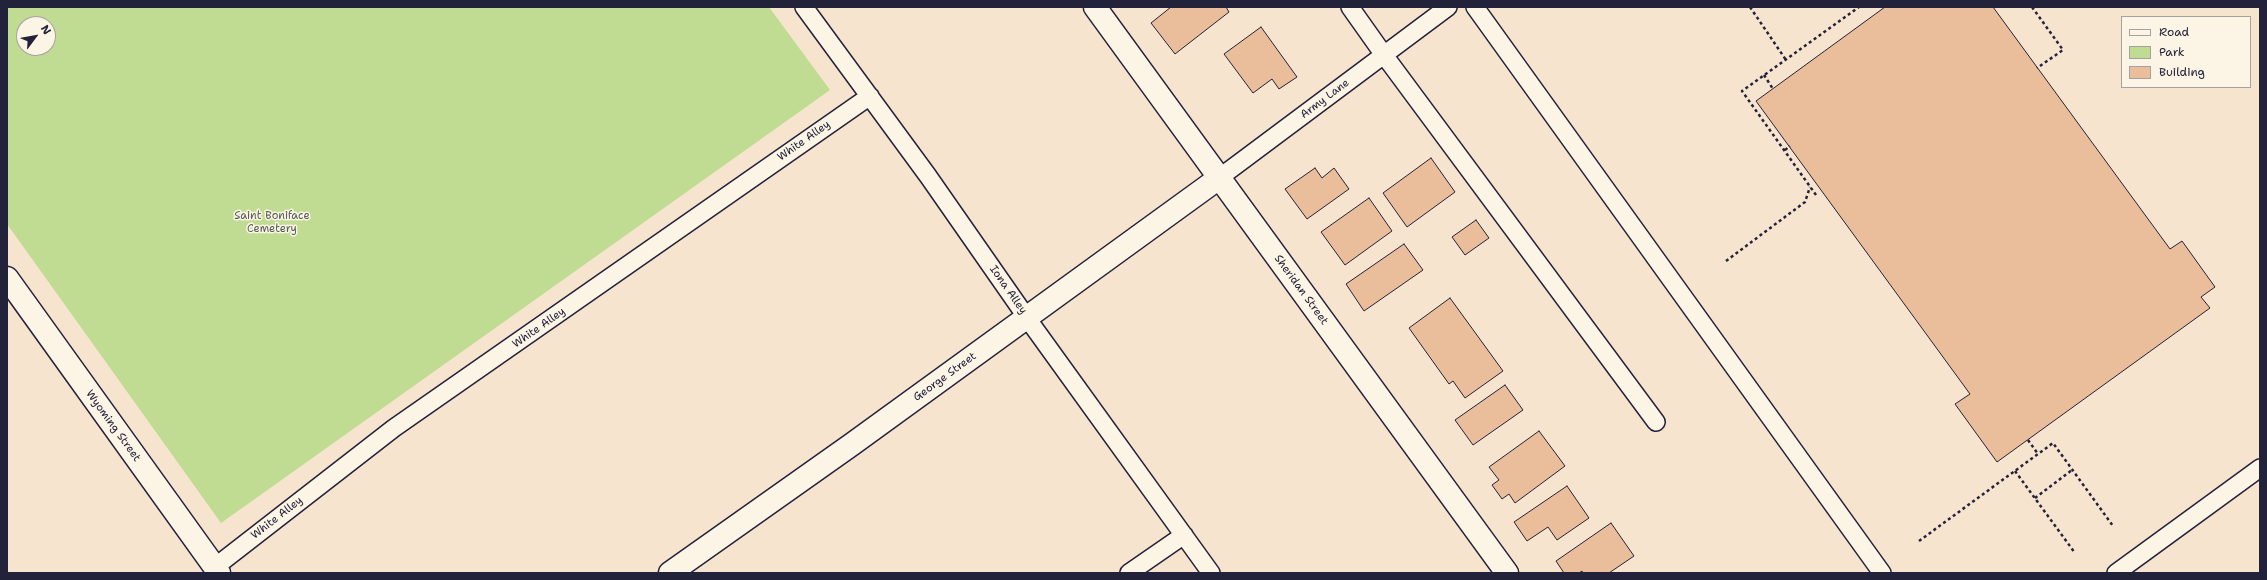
<!DOCTYPE html>
<style>
body{margin:0}
#map{position:relative;width:2267px;height:580px;overflow:hidden;background:#f7e4ce;font-family:"Shantell Sans",sans-serif}
canvas{display:block}
.frame{position:absolute;inset:0;border:8px solid #22223b;pointer-events:none}
.legend{position:absolute;left:2121px;top:16px;width:130px;height:72px;box-sizing:border-box;background:#fcf5e5;border:1px solid #a5a1a1;margin:0;padding:5px 7px;list-style:none;font-size:12px;color:#22223b}
.legend li{display:flex;align-items:center;gap:8px;height:20px}
.legend b{width:20px;border:1px solid #a5a1a1}
.north{position:absolute;left:16px;top:16px;width:40px;height:40px;box-sizing:border-box;background:#fcf5e5;border:1px solid #a5a1a1;border-radius:50%;rotate:58deg;font-size:11px;font-weight:700;line-height:16px;text-align:center;color:#22223b}
.north::after{content:'';display:block;margin:auto;width:14px;height:18px;background:#22223b;clip-path:polygon(50% 0,100% 100%,50% 72%,0 100%)}
</style>
<div id="map">
<canvas width="2267" height="580"></canvas>
<div class="frame"></div>
<ul class="legend">
<li><b style="height:5px;background:#fcf5e5"></b>Road</li>
<li><b style="height:11px;background:#c0db92"></b>Park</li>
<li><b style="height:11px;background:#eabe9a"></b>Building</li>
</ul>
<div class="north">N</div>
</div>
<script>
const c = document.querySelector('canvas').getContext('2d');
c.lineJoin = 'round';
function fillPath(path, color) { c.fillStyle = color; c.fill(path, 'evenodd'); }
const poly = rows => new Path2D(rows.map(r => 'M' + r).join(''));
function stroke(path, color, width, dash) { c.strokeStyle = color; c.lineWidth = width; c.lineCap = dash ? 'butt' : 'round'; c.setLineDash(dash || []); c.stroke(path); }
function label(font, color, halo, rows, align = 'center') {
  c.font = font + ' "Shantell Sans",sans-serif'; c.lineWidth = 3; c.setLineDash([]); c.textBaseline = 'middle'; c.strokeStyle = halo; c.fillStyle = color; for (const [text, x, y, turn = 0] of rows) {
    c.save(); c.translate(x, y); c.rotate((+turn || 0) * Math.PI / 180); c.textAlign = isNaN(turn) ? turn : align; if (halo) c.strokeText(text, 0, 0); c.fillText(text, 0, 0); c.restore();
  }
}
fillPath(poly([
 [7,7,769,7,830,90,221,523,7,224],
 [24,24,48,24,48,48,24,48]
]), '#c0db92');
const building = poly([
 [1171,7,1226,7,1229,12,1175,54,1151,23,1171,7],
 [1885,7,1993,7,2170,249,2182,241,2215,287,2201,297,2210,308,1997,462,1955,404,1970,394,1756,101,1885,7],
 [1261,27,1297,77,1279,89,1272,79,1253,93,1224,54,1261,27],
 [1431,158,1455,192,1407,227,1383,193,1431,158],
 [1315,168,1322,178,1334,168,1349,189,1307,219,1285,189,1315,168],
 [1369,198,1392,231,1345,265,1321,232,1369,198],
 [1476,220,1489,238,1465,255,1452,237,1476,220],
 [1404,244,1423,270,1364,311,1346,284,1404,244],
 [1450,298,1503,371,1465,398,1453,381,1449,384,1409,328,1450,298],
 [1505,385,1523,410,1473,445,1455,420,1505,385],
 [1539,431,1565,466,1515,503,1509,494,1502,499,1492,485,1499,480,1489,467,1539,431],
 [1567,486,1589,518,1557,540,1548,527,1527,541,1514,522,1567,486],
 [1611,523,1634,556,1609,573,1583,573,1582,571,1579,573,1564,573,1556,561,1611,523]
]);
fillPath(building, '#eabe9a');
stroke(building, '#22223b', 1);
const service = poly([
 [804,7,928,176,1027,318,1211,573],
 [1350,7,1384,55,1656,422],
 [1475,7,1882,573],
 [1219,178,1448,7],
 [215,567,394,428,870,96],
 [1129,573,1184,535],
 [2116,573,2260,468]
]);
const minor = poly([
 [7,278,219,573],
 [670,573,851,445,1219,178]
]);
const tertiary = poly([
 [1095,7,1507,573]
]);
stroke(service, '#22223b', 20);
stroke(minor, '#22223b', 25);
stroke(tertiary, '#22223b', 25);
stroke(poly([
 [1750,7,1786,60],
 [2032,7,2063,50,2037,68],
 [1764,75,1773,89],
 [1785,150,1790,146],
 [1816,195,1742,91,1859,7],
 [1726,261,1805,202,1810,187],
 [2028,440,2038,454],
 [2015,471,2075,553],
 [2035,498,2072,470],
 [1919,541,2053,443,2113,526]
]), '#22223b', 2.5, [3, 3]);
stroke(service, '#fcf5e5', 17);
stroke(minor, '#fcf5e5', 22);
stroke(tertiary, '#fcf5e5', 22);
label('11px', '#22223b', '#fcf5e5', [
 ["Army Lane",1325,99,-37],
 ["White Alley",804,141,-35],
 ["Iona Alley",1008,290,55],
 ["Sheridan Street",1301,290,54],
 ["White Alley",539,328,-35],
 ["George Street",945,377,-36],
 ["Wyoming Street",113,426,54],
 ["White Alley",277,518,-38]
]);
label('11px', '#515a55', '#fcf5e5', [
 ["Saint Boniface",272,216],
 ["Cemetery",272,229]
]);
</script>
